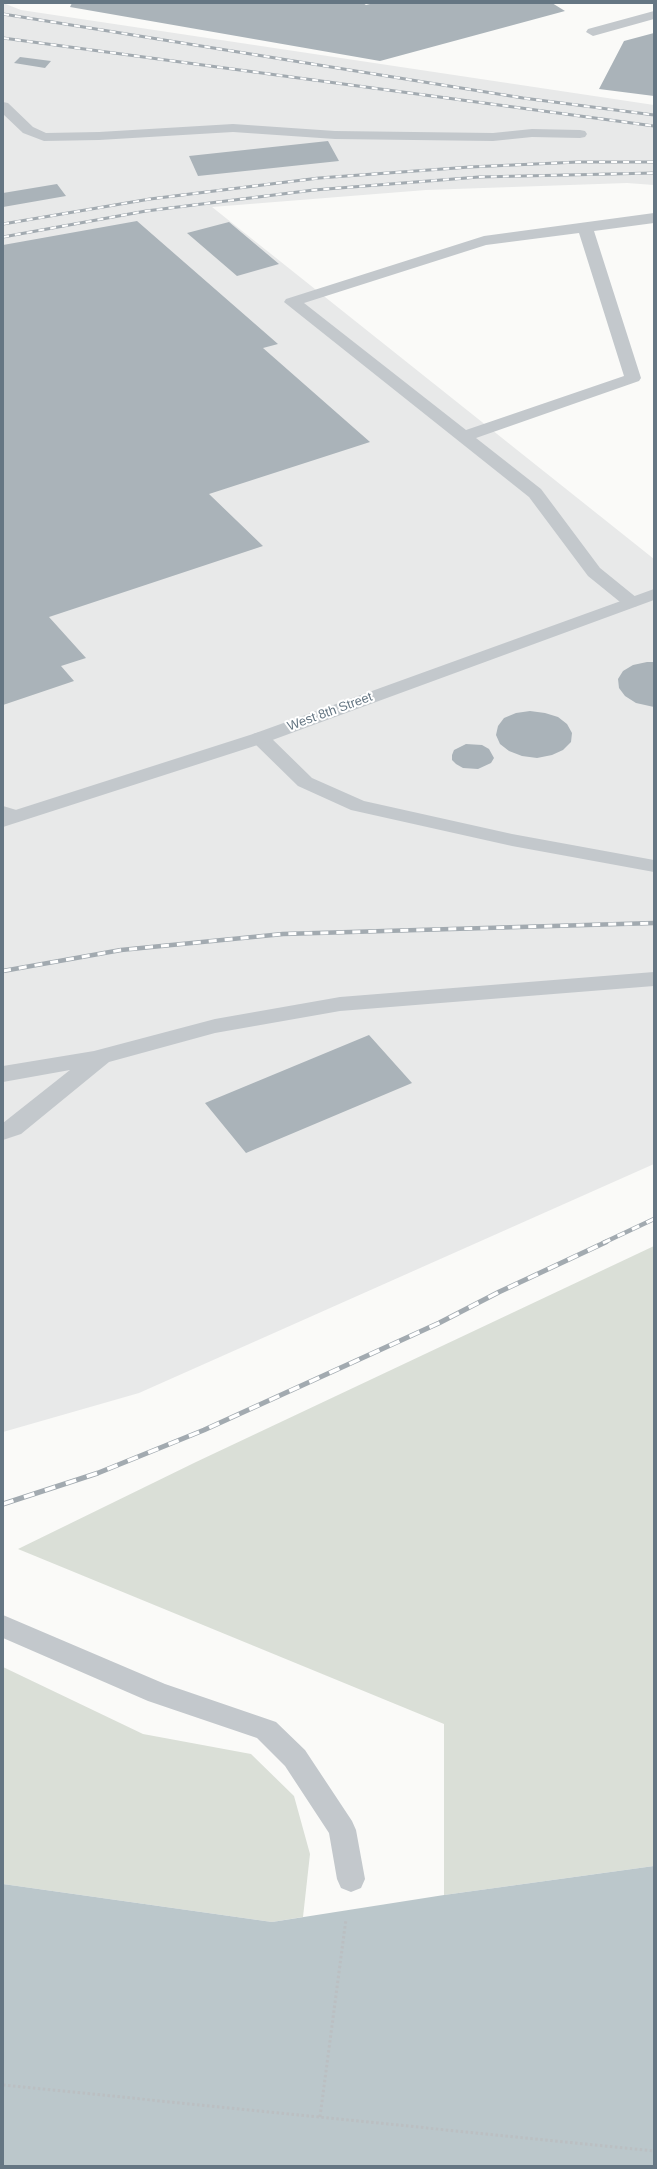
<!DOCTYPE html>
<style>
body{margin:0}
#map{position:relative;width:657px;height:2169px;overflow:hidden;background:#fafaf8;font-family:Helvetica,sans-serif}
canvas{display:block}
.frame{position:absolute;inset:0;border:4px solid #657683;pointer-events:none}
</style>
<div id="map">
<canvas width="657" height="2169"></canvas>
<div class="frame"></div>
</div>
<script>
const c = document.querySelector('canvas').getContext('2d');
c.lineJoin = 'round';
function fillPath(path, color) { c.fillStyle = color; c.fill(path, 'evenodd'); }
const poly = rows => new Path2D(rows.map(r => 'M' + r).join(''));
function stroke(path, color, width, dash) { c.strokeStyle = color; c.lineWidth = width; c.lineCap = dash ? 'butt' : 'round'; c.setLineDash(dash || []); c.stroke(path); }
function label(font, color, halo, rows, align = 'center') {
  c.font = font + ' Helvetica,sans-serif'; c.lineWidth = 4; c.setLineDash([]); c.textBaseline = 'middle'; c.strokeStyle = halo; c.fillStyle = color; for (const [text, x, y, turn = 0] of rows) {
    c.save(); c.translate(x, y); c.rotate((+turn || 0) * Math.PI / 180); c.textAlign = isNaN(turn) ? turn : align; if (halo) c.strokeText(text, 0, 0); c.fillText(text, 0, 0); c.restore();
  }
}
fillPath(poly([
 [3,3,21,10,654,105,654,185,627,183,426,190,212,207,654,559,654,1164,139,1393,3,1432]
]), '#e8e9e9');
fillPath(poly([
 [654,1246,654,1866,444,1895,444,1724,18,1549,196,1462],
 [3,1667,143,1734,251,1754,294,1796,310,1854,303,1917,272,1922,3,1884]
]), '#dadfd7');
fillPath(poly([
 [654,1866,654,2166,3,2166,3,1884,272,1922,444,1895]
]), '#bbc7cb');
fillPath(poly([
 [72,3,363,3,366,5,374,3,552,3,565,11,380,61,70,7],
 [654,33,654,96,599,89,624,41],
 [20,57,51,61,45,68,14,63],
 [328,141,339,161,198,176,189,156],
 [57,184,66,196,3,207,3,193],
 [137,221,278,344,263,348,370,442,209,494,263,546,49,617,86,658,61,666,74,681,3,705,3,245],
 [229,222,279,264,237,276,187,233],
 [647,662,654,662,654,707,636,703,625,696,619,688,618,679,623,671,633,665],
 [530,711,545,713,558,717,567,724,572,733,571,742,563,750,552,755,537,758,522,756,509,751,500,744,496,735,498,726,504,718,516,713],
 [466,744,482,745,489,749,494,758,491,763,478,769,463,768,456,764,452,760,452,755,454,750],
 [369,1035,412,1083,246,1153,205,1103]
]), '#aab3b9');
stroke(poly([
 [3,2085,654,2151],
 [320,2117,346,1919]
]), '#bbbfc2', 3, [2.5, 2.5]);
fillPath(poly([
 [654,11,654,19,593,36,586,32,588,29,654,11],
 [3,102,8,103,33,127,46,133,99,132,233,124,335,131,493,133,532,129,580,130,585,131,587,134,585,137,580,138,532,137,493,141,335,139,233,132,99,140,44,141,23,133,3,114,3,102],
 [654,213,654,223,594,231,641,378,639,381,476,438,541,489,600,568,637,598,640,602,637,606,631,607,625,606,588,576,529,497,284,302,286,299,484,236,654,213],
 [579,233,624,376,466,430,304,303,486,245,579,233],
 [260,732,267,734,312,778,364,801,512,834,654,860,654,872,512,846,351,810,298,786,253,742,250,738,253,734,260,732],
 [654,972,654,986,340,1011,215,1033,109,1062,21,1134,3,1140,3,1123,70,1070,3,1082,3,1066,94,1051,215,1019,340,997,654,972],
 [3,1615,165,1684,276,1722,305,1750,352,1821,356,1830,365,1879,361,1888,351,1892,341,1888,337,1879,329,1833,285,1766,257,1738,148,1701,3,1638,3,1615]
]), '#c3c8cc');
fillPath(poly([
 [3,806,23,812,26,816,23,820,16,822,3,819,3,806]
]), '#c3c8cc');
fillPath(poly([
 [654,589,654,600,267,742,3,827,3,814,253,734,654,589]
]), '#c3c8cc');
const railFar2 = poly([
 [3,14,523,98,654,115],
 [3,38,654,126],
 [3,224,150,199,319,178,470,167,578,162,654,162],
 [3,237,146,211,314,190,479,177,654,173]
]);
const railFar1 = poly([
 [3,971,121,950,283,934,654,923],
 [603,1243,654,1219]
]);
const rail = poly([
 [3,1504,98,1473,204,1430,439,1323,499,1292,606,1242]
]);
stroke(railFar2, '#a2aab0', 3);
stroke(railFar1, '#a2aab0', 4.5);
stroke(rail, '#a2aab0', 5);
stroke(railFar2, '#fff', 2, [6]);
stroke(railFar1, '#fff', 3, [8]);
stroke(rail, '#fff', 3.5, [11]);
label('13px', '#657683', '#fff', [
 ["West 8th Street",330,712,-20]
]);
</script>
